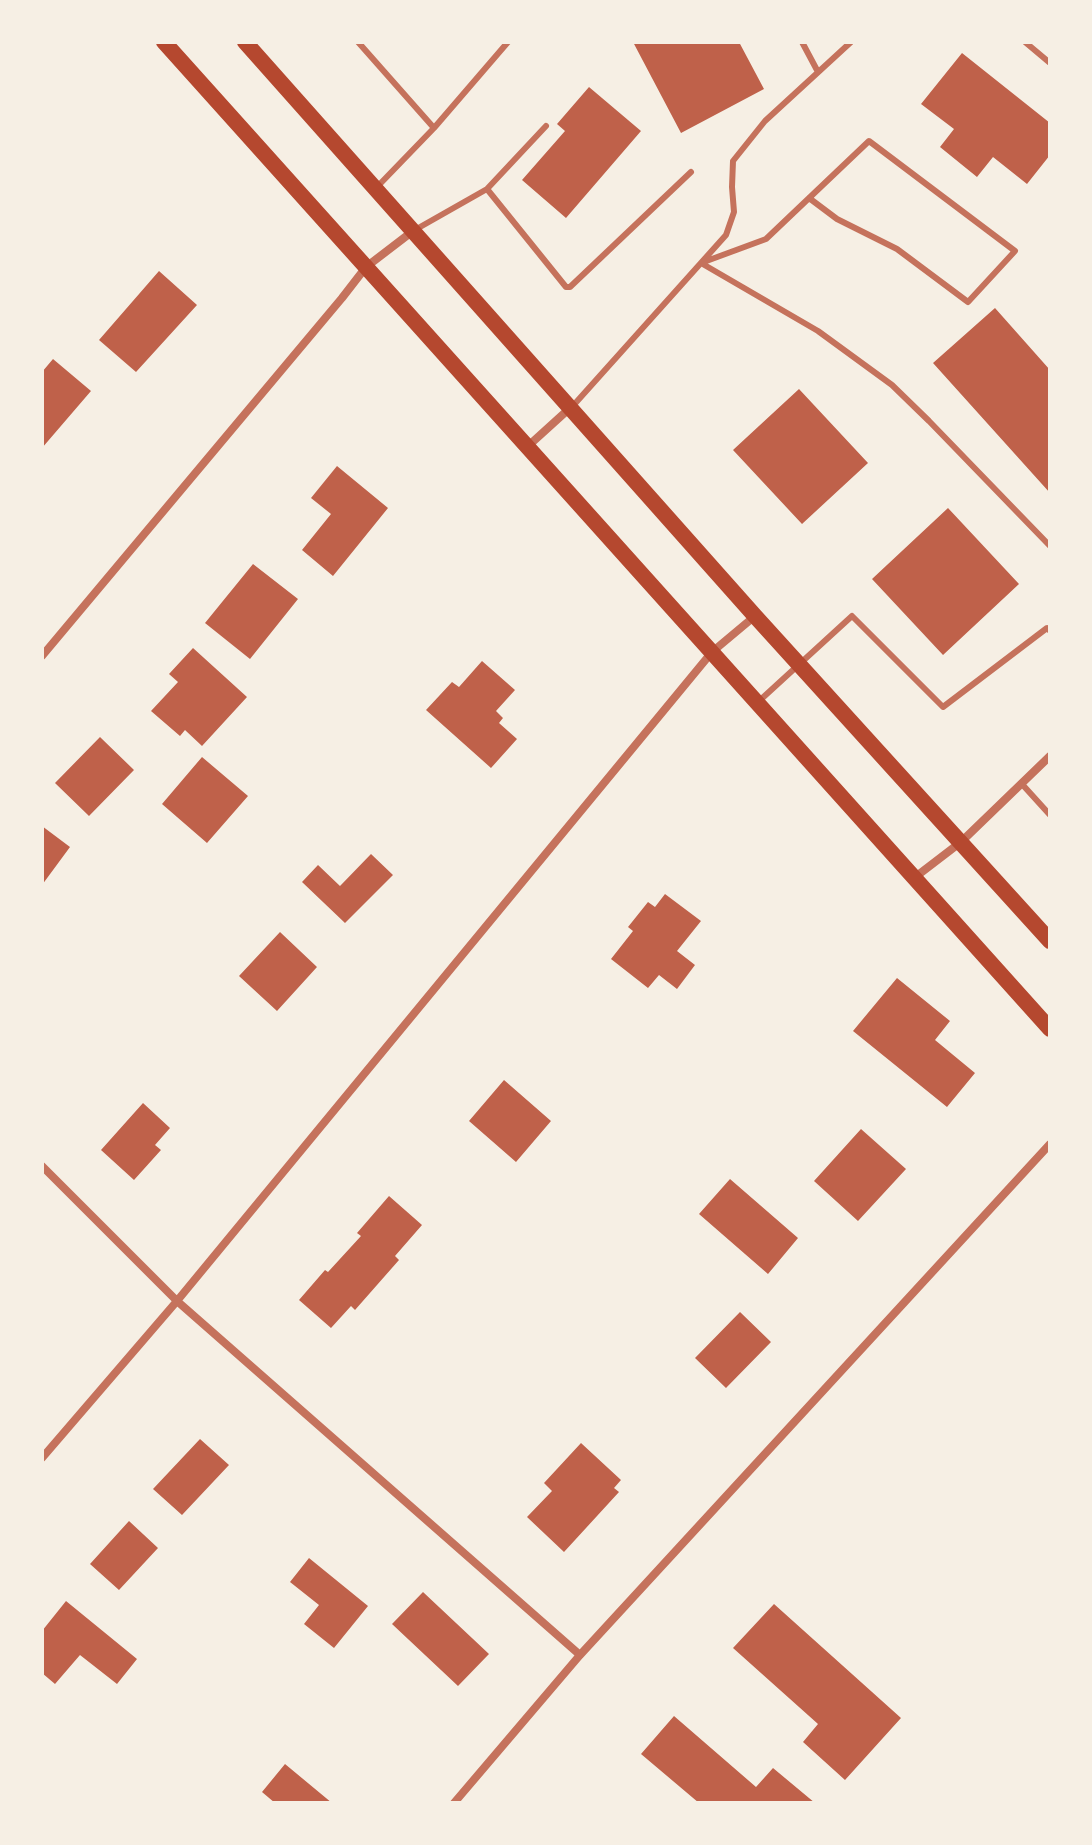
<!DOCTYPE html>
<style>
body{margin:0}
#map{position:relative;width:1092px;height:1845px;overflow:hidden;background:#f6efe4;font-family:"Sofia Sans Condensed",sans-serif}
canvas{display:block}
.frame{position:absolute;inset:0;border:44px solid #f6efe4;pointer-events:none}
</style>
<div id="map">
<canvas width="1092" height="1845"></canvas>
<div class="frame"></div>
</div>
<script>
const c = document.querySelector('canvas').getContext('2d');
c.lineJoin = 'round';
function fillPath(path, color) { c.fillStyle = color; c.fill(path, 'evenodd'); }
const poly = rows => new Path2D(rows.map(r => 'M' + r).join(''));
function stroke(path, color, width, dash) { c.strokeStyle = color; c.lineWidth = width; c.lineCap = dash ? 'butt' : 'round'; c.setLineDash(dash || []); c.stroke(path); }
fillPath(poly([
 [633,42,739,42,764,89,681,133],
 [962,53,1050,123,1050,155,1027,184,993,157,977,177,940,147,954,129,921,104],
 [589,87,641,131,566,218,522,180,565,131,557,124],
 [159,271,197,305,136,372,99,340],
 [995,308,1050,370,1050,493,933,363],
 [53,359,91,391,42,448,42,372],
 [799,389,868,463,802,524,733,450],
 [337,466,388,508,333,576,302,550,331,514,311,498],
 [948,508,1019,584,943,655,872,579],
 [253,564,298,599,250,659,205,623],
 [193,648,247,697,202,746,185,730,180,736,151,711,178,682,169,674],
 [482,661,515,690,496,711,503,718,499,723,517,739,491,768,426,710,452,682,459,687],
 [100,737,134,770,89,816,55,783],
 [202,757,248,796,207,843,162,804],
 [42,826,70,847,42,885],
 [371,854,393,875,345,923,302,882,318,865,340,886],
 [665,894,701,921,677,951,695,965,677,989,659,975,648,988,611,959,633,931,628,927,648,902,655,907],
 [280,932,317,967,277,1011,239,976],
 [897,978,950,1021,935,1040,975,1073,947,1107,853,1031],
 [504,1080,551,1121,516,1162,469,1121],
 [143,1103,170,1128,155,1145,161,1150,134,1180,101,1150],
 [861,1129,906,1169,858,1221,814,1181],
 [730,1179,798,1238,768,1274,699,1214],
 [389,1196,422,1225,395,1256,399,1260,355,1310,351,1306,331,1328,299,1300,325,1270,328,1272,361,1236,357,1233],
 [740,1312,771,1342,726,1388,695,1358],
 [200,1439,229,1465,182,1515,153,1489],
 [581,1443,621,1480,614,1488,619,1492,564,1552,527,1517,552,1491,544,1483],
 [129,1521,158,1548,119,1590,90,1564],
 [309,1558,368,1606,334,1648,304,1624,319,1605,290,1582],
 [423,1592,489,1654,458,1686,392,1624],
 [66,1601,137,1659,117,1684,80,1655,55,1684,42,1673,42,1631],
 [774,1604,901,1718,845,1780,803,1742,818,1724,733,1648],
 [674,1716,756,1787,773,1768,815,1803,699,1803,641,1754],
 [285,1764,332,1803,275,1803,262,1792]
]), '#bf614a');
stroke(poly([
 [358,42,434,128],
 [802,42,818,72],
 [1025,42,1050,63],
 [377,187,434,128,508,42],
 [487,189,546,126],
 [413,231,487,189,566,287,570,287,691,172],
 [701,263,766,239,869,141,1015,251,968,302,897,249,837,219,809,198],
 [701,263,818,331,892,385,929,421,1050,546],
 [571,408,726,235,734,212,732,187,733,161,765,121,851,42],
 [758,702,852,616,943,707,1047,628,1050,631],
 [1021,783,1050,815]
]), '#c5725c', 6);
stroke(poly([
 [527,447,570,408],
 [42,656,342,298,366,267,413,231],
 [914,878,961,842,1050,756],
 [42,1166,177,1301,580,1655],
 [42,1458,177,1301,712,652,755,616],
 [454,1803,580,1655,1050,1144]
]), '#c5725c', 8);
stroke(poly([
 [164,42,1050,1029],
 [245,42,755,616,1050,941]
]), '#b5482f', 16);
</script>
